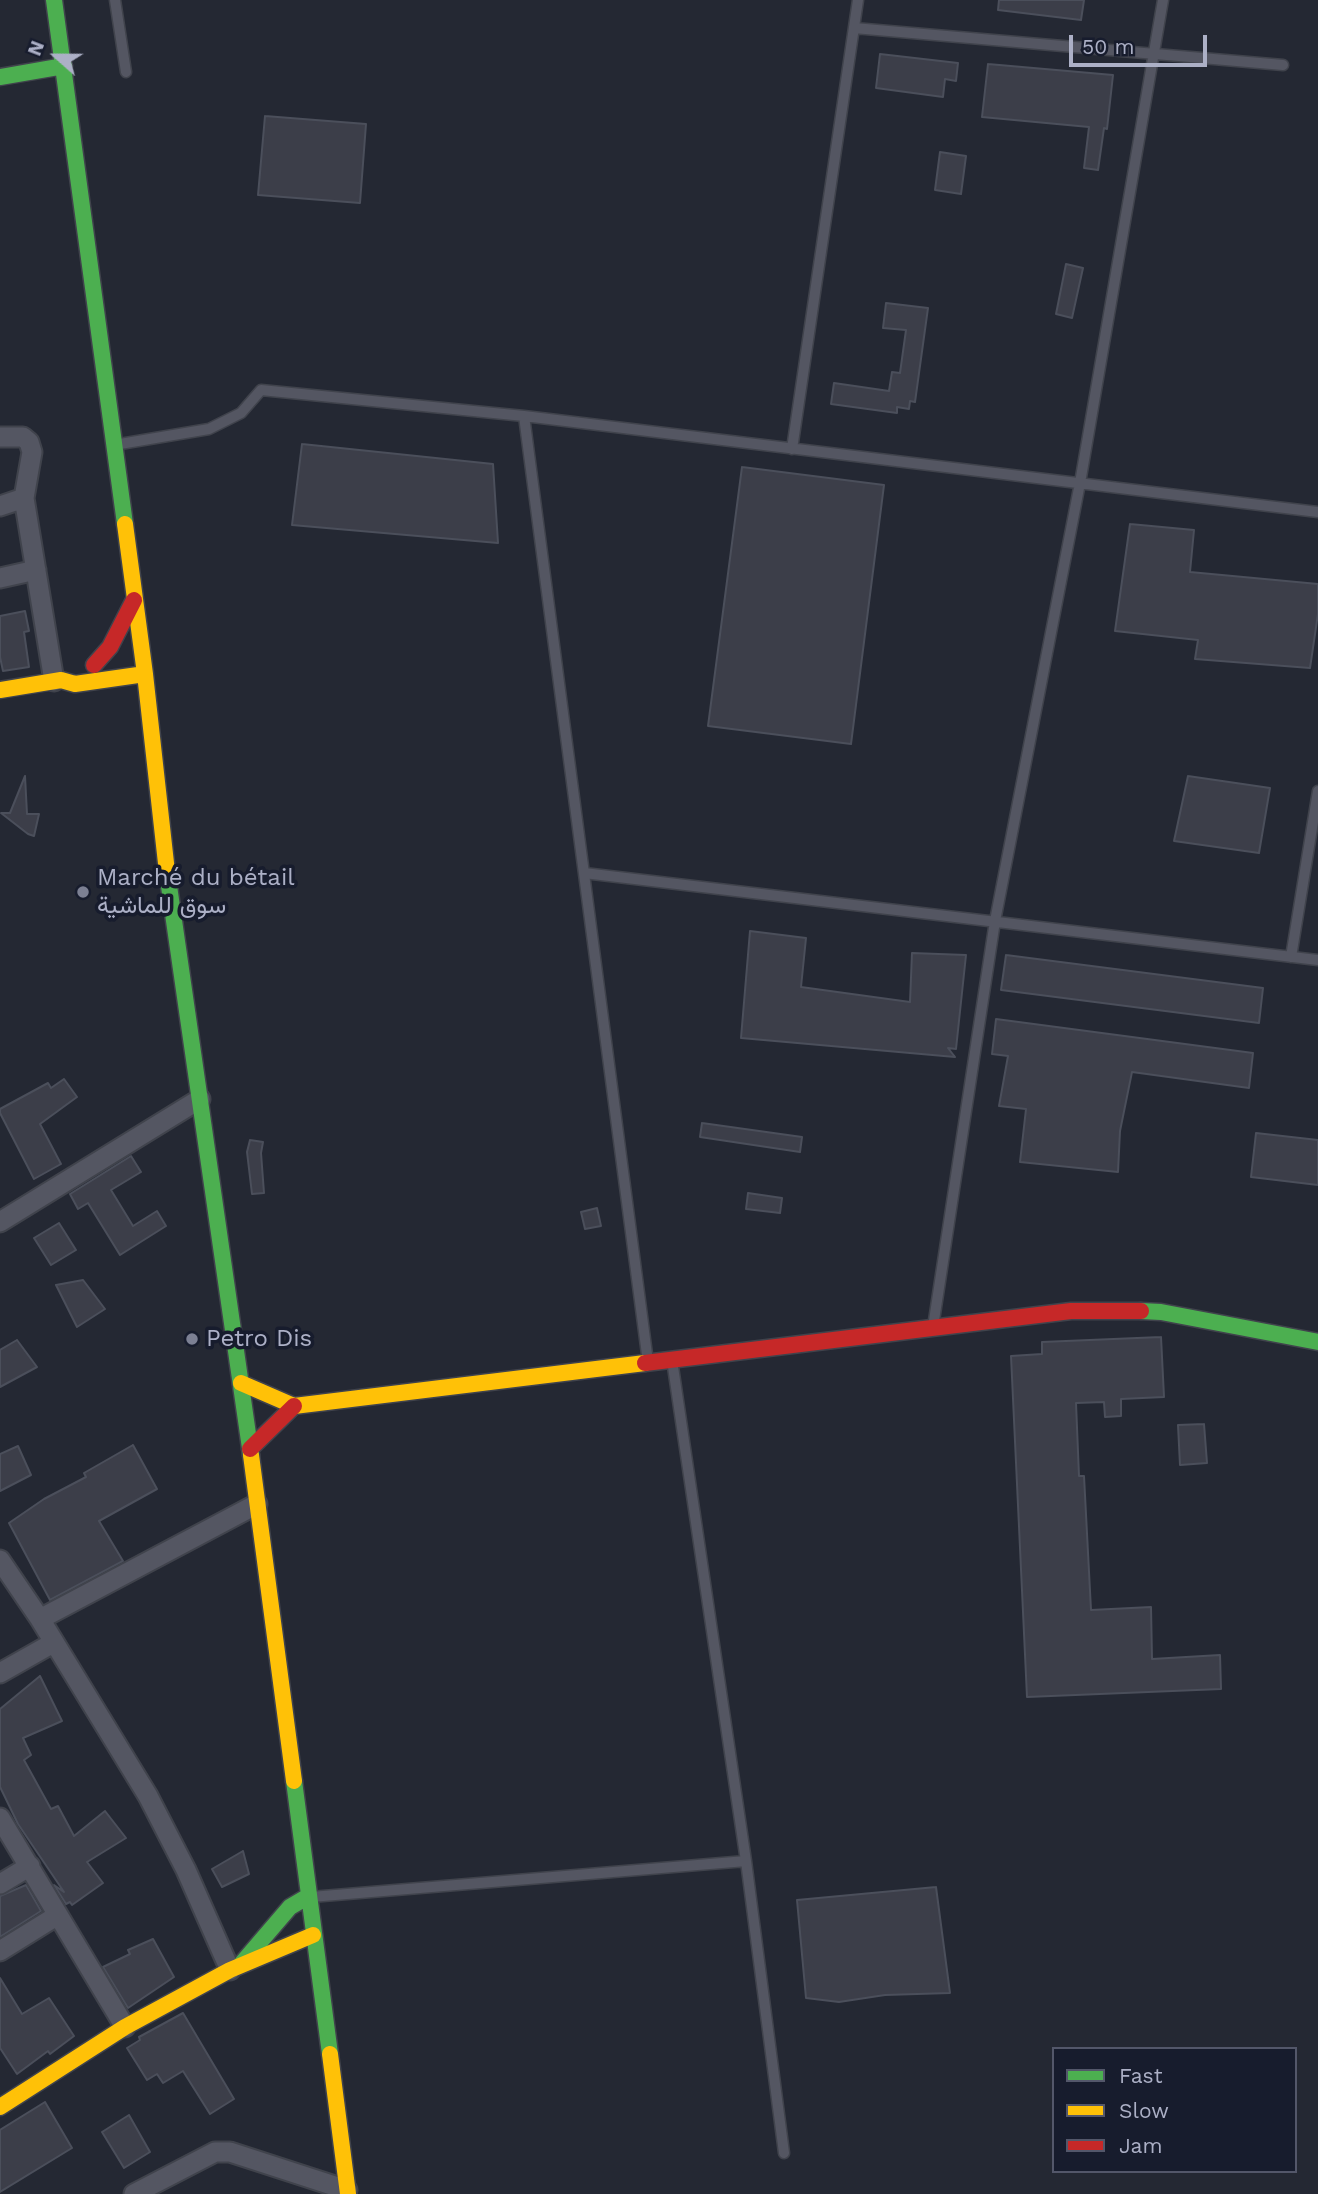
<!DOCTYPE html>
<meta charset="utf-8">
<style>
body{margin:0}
#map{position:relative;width:1318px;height:2194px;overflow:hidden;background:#242833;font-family:"Work Sans",sans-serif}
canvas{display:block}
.legend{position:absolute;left:1052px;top:2047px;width:245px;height:126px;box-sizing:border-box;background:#171c2d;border:2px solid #53576a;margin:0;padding:9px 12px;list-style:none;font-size:21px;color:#acb0c6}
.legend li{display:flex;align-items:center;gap:14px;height:35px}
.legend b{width:35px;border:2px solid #53576a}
.north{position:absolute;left:21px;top:21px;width:70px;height:70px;-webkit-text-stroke:5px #171c2d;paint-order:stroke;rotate:291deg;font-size:19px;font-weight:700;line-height:28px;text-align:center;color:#acb0c6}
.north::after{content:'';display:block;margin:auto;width:24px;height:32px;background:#acb0c6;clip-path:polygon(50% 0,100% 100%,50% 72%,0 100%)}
.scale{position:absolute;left:1069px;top:35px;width:138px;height:32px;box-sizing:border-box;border:4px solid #acb0c6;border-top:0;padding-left:9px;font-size:21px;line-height:24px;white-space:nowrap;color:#acb0c6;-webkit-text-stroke:5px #171c2d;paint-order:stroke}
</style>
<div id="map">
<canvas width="1318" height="2194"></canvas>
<ul class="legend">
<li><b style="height:9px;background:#4caf50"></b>Fast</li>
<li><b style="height:9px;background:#ffc107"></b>Slow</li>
<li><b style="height:9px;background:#c62828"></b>Jam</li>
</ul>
<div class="north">N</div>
<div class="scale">50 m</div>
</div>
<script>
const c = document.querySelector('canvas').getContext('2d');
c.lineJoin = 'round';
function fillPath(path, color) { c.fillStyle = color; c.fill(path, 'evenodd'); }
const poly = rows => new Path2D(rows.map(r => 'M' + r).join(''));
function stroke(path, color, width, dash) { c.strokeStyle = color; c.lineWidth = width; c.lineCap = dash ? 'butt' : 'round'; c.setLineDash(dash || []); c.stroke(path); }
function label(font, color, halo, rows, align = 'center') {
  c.font = font + ' "Work Sans",Vazirmatn,sans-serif'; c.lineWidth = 7; c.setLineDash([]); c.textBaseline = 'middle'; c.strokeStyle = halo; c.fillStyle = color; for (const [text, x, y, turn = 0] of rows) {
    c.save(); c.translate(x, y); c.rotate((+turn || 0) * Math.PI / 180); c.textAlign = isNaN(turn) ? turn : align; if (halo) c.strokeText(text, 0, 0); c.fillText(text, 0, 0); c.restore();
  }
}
const building = poly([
 [999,0,1084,0,1081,20,998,10,999,0],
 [880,54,958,63,956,81,945,79,943,97,876,88,880,54],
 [988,64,1113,75,1107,129,1104,128,1098,170,1084,168,1089,127,982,117,988,64],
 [265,116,366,124,360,203,258,195,265,116],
 [940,152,966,156,961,194,935,190,940,152],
 [1066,264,1083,268,1072,318,1056,314,1066,264],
 [886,303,928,308,915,402,910,401,909,409,897,407,897,413,831,404,834,383,889,391,892,372,900,373,906,330,883,328,886,303],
 [302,444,493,464,498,543,292,525,302,444],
 [742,467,884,485,851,744,708,726,742,467],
 [1130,524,1194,530,1190,572,1318,584,1318,614,1310,668,1195,659,1198,640,1115,631,1130,524],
 [25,611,29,631,24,632,29,667,3,671,0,657,0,616,25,611],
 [25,776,27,814,39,814,34,836,28,834,1,813,10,813,25,776],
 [1188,776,1270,788,1259,853,1174,841,1188,776],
 [750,931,806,938,801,987,910,1002,912,953,966,955,956,1049,948,1048,955,1057,741,1038,750,931],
 [1006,955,1263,988,1259,1023,1001,990,1006,955],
 [996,1019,1253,1053,1249,1088,1132,1072,1120,1131,1118,1172,1020,1162,1026,1109,999,1106,1008,1056,992,1054,996,1019],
 [64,1079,77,1097,40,1124,61,1164,34,1179,0,1113,0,1109,48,1083,51,1088,64,1079],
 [702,1123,802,1137,800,1152,700,1137,702,1123],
 [1256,1133,1318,1140,1318,1185,1251,1177,1256,1133],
 [250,1140,263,1142,261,1153,264,1193,252,1194,247,1152,250,1140],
 [131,1156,141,1172,111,1190,133,1226,157,1211,166,1226,120,1255,88,1203,78,1209,70,1194,131,1156],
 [748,1193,782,1198,780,1213,746,1209,748,1193],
 [597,1208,601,1226,585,1229,581,1212,597,1208],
 [59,1223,76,1250,51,1265,34,1238,59,1223],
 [83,1280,105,1309,77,1327,56,1285,83,1280],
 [1161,1337,1164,1397,1121,1399,1121,1416,1105,1417,1104,1402,1076,1403,1079,1476,1084,1476,1091,1610,1151,1607,1152,1659,1220,1655,1221,1689,1027,1697,1011,1356,1042,1354,1042,1342,1161,1337],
 [17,1340,37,1367,0,1387,0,1350,17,1340],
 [1204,1424,1207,1463,1180,1465,1178,1425,1204,1424],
 [133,1445,157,1489,99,1521,123,1561,50,1600,9,1523,44,1499,86,1477,84,1473,133,1445],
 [18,1446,31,1475,0,1491,0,1454,18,1446],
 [40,1676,62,1721,23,1738,31,1755,24,1760,51,1809,58,1806,74,1836,105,1811,126,1838,87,1862,103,1883,72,1905,70,1902,66,1904,54,1885,64,1892,18,1824,0,1787,0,1709,40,1676],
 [243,1851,249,1874,222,1887,212,1869,243,1851],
 [26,1885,41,1911,0,1937,0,1896,26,1885],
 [936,1887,950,1993,885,1995,839,2002,806,1998,797,1900,936,1887],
 [153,1939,174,1977,128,2008,103,1967,130,1954,128,1950,153,1939],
 [0,1978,22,2014,49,1998,74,2036,50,2054,48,2051,17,2074,0,2048,0,1978],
 [183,2013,234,2099,210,2114,183,2071,163,2083,157,2074,147,2080,127,2048,140,2040,139,2037,183,2013],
 [45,2102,72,2148,0,2192,0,2130,45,2102],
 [129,2115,150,2152,124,2168,102,2132,129,2115]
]);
fillPath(building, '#3c3e49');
stroke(building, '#4b4f5b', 2);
const lane = poly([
 [115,0,126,72],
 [854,28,1283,65],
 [524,416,648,1362],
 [114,445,209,429,241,413,261,390,524,416,1318,512],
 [792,449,858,0],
 [584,873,1318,960],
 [1291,957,1318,791],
 [933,1327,995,921,1080,483,1163,0],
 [672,1360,746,1861,784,2153],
 [311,1897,746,1861]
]);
const street = poly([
 [0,437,23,437,29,442,32,452,24,498,54,681],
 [0,506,24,498],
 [0,578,36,570],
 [0,1222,200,1099],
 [0,1560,40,1619,148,1796,186,1870,230,1970],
 [40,1619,257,1504],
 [0,1673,53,1643],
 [0,1818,125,2027],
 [0,1884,30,1866],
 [0,1951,58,1915],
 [134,2194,215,2152,230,2152,347,2190]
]);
const fast = poly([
 [54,0,125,524],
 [0,77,64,66],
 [167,872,251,1455],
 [1141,1311,1161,1312,1318,1342],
 [294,1781,330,2054],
 [242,1963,290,1907,307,1897]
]);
const slow = poly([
 [125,524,145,674,167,872],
 [0,690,61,680,75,684,145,674],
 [241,1383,294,1406,645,1363],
 [251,1455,294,1781],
 [330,2054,348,2194],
 [0,2107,125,2027,230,1970,313,1935]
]);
const jam = poly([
 [94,665,110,647,134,600],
 [645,1363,1071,1311,1141,1311],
 [250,1449,294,1406]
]);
stroke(lane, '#40434c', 13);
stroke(street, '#40434c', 23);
stroke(fast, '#40434c', 19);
stroke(slow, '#40434c', 19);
stroke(jam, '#40434c', 19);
stroke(lane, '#545662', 10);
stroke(street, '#545662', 19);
stroke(fast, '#4caf50', 16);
stroke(slow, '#ffc107', 16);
stroke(jam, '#c62828', 16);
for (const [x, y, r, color] of [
 [83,892,7,"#7c8093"],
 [192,1339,7,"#7c8093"]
]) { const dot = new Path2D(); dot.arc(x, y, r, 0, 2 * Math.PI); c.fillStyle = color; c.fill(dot); stroke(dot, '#171c2d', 2.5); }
label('24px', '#acb0c6', '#171c2d', [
 ["Marché du bétail",97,878],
 ["سوق للماشية",97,906],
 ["Petro Dis",206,1339]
], 'left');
</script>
